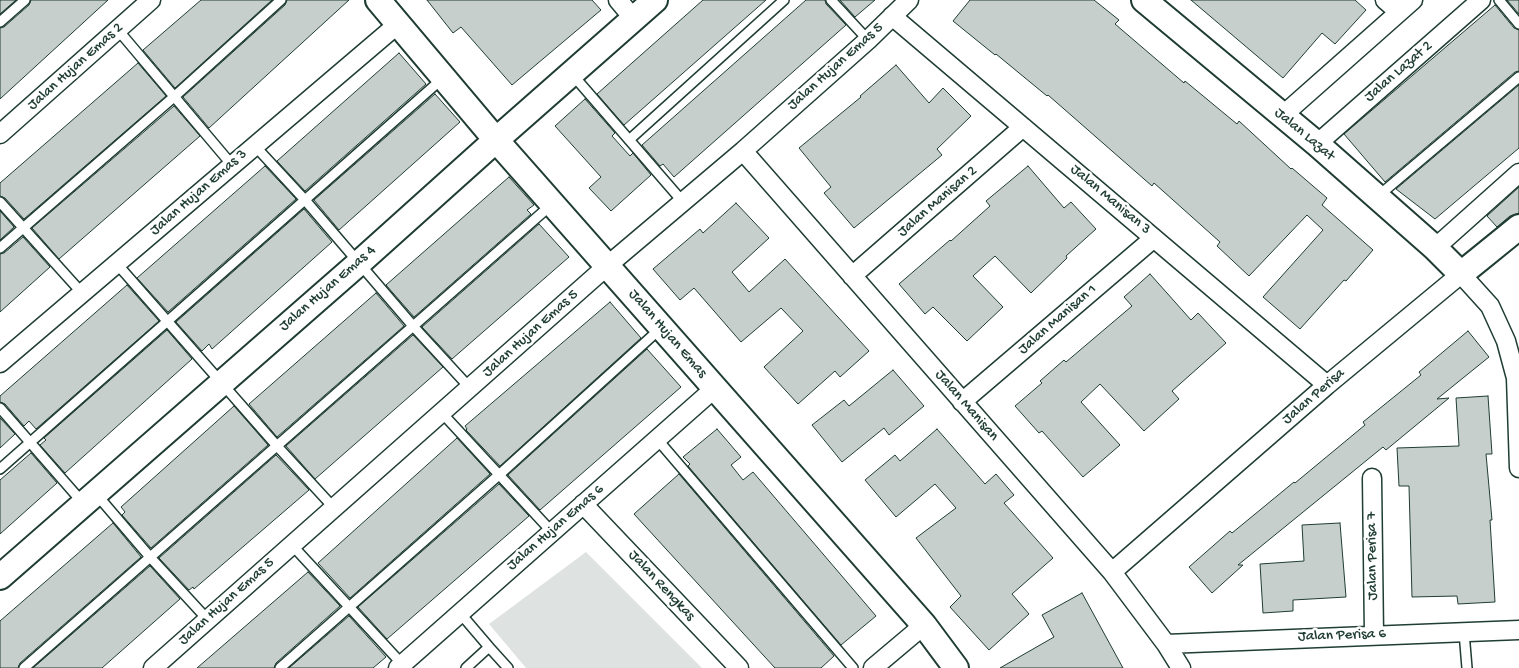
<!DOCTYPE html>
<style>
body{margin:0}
canvas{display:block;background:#fff}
</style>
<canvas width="1519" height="668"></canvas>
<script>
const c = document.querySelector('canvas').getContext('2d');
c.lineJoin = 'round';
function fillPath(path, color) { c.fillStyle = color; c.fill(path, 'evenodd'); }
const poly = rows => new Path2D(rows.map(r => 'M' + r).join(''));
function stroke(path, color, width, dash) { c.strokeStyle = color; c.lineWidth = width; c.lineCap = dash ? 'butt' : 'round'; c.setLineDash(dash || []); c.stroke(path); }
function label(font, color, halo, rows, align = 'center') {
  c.font = font + ' "Gochi Hand",sans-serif'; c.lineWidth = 5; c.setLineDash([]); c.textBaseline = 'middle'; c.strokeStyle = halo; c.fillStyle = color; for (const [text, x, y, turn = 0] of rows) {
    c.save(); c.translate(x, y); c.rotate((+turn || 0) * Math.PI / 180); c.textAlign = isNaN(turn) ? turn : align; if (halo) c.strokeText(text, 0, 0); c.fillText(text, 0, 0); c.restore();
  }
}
fillPath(poly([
 [586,552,702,668,526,668,489,624]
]), '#dee3e2');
const building = poly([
 [0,0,16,0,0,14,0,0],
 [31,0,108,0,0,99,0,28,4,27,29,5,31,0],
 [201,0,272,0,175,88,143,50,201,0],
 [287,0,349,0,209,128,183,97,285,5,287,0],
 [427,0,592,0,601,10,512,85,461,27,453,33,427,0],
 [703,0,766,0,624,125,597,94,703,0],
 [806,0,825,0,826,4,846,25,674,177,663,164,660,166,642,145,806,0],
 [840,0,875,0,855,17,840,0],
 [970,0,1094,0,1119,20,1115,24,1184,83,1185,81,1237,124,1239,121,1291,169,1292,168,1327,198,1322,205,1373,250,1346,281,1344,280,1300,329,1263,297,1323,230,1307,215,1249,276,1217,246,1220,242,1154,183,1152,186,1048,95,1047,96,996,54,995,55,953,21,970,0],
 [1191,0,1355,0,1366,10,1335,44,1322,33,1283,78,1191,0],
 [1507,0,1519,0,1519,14,1507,0],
 [1495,5,1514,28,1519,30,1519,71,1515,72,1385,182,1344,134,1495,5],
 [399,53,426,84,305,191,277,161,399,53],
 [138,63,166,96,24,219,5,198,0,196,0,183,138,63],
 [896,65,929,103,943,88,971,116,937,149,942,155,854,228,824,193,831,187,799,148,861,97,860,96,896,65],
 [1519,85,1519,148,1435,219,1396,189,1519,85],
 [435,94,460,122,339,230,314,200,435,94],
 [585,99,615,133,612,136,630,156,633,153,651,175,611,211,589,188,601,177,555,126,585,99],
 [174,106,200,136,59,259,32,228,174,106],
 [265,166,296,199,168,312,137,278,265,166],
 [1028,166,1064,208,1071,202,1096,229,1066,256,1067,258,1031,293,995,256,973,276,1003,307,967,341,933,307,925,314,899,284,950,240,951,241,990,206,986,201,1028,166],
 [509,177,534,205,527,210,531,214,414,317,386,285,509,177],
 [1519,187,1519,213,1510,216,1497,227,1487,216,1519,187],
 [736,203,769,238,732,272,749,292,785,259,869,351,840,377,835,371,798,404,764,367,803,331,781,308,741,342,694,288,680,300,653,269,700,229,703,233,736,203],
 [304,209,332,242,212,349,209,344,202,351,176,322,304,209],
 [0,211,14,227,0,240,0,211],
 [539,224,569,257,452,359,422,327,539,224],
 [23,237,50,267,0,312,0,254,4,253,23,237],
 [1150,274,1191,320,1198,313,1226,343,1172,391,1179,399,1144,431,1100,384,1081,402,1120,445,1083,477,1042,431,1039,433,1015,406,1042,383,1040,381,1064,360,1066,362,1132,306,1124,297,1150,274],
 [127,285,159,321,36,429,29,421,24,426,5,404,0,402,0,396,127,285],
 [376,293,404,326,277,437,249,404,376,293],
 [610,302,641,338,500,466,466,430,467,429,465,426,610,302],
 [167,330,192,359,65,473,40,445,46,440,44,438,167,330],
 [1468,331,1489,357,1437,399,1449,398,1386,450,1383,447,1238,565,1243,565,1212,593,1189,567,1230,531,1232,533,1294,482,1295,483,1365,425,1363,422,1421,375,1419,372,1468,331],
 [413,335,443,367,315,479,286,446,413,335],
 [647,349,681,387,540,510,508,475,647,349],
 [893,370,924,406,889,435,884,428,842,462,812,425,844,400,849,406,893,370],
 [1488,396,1492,454,1486,454,1492,520,1490,520,1495,602,1458,604,1457,596,1412,597,1409,486,1399,486,1397,448,1459,446,1456,398,1488,396],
 [234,406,268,445,151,548,122,515,125,512,121,507,234,406],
 [0,418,15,434,0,448,0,418],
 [717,429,741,457,731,465,743,480,753,472,876,616,841,645,688,466,690,464,683,457,717,429],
 [937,429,985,484,996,474,1014,495,1004,503,1053,558,1012,594,1029,614,989,650,950,607,961,596,916,538,956,508,935,484,896,517,865,480,895,455,900,461,937,429],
 [457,438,490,474,350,598,318,563,457,438],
 [31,453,57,483,0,534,0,480,31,453],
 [276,455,309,490,194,589,193,587,189,590,159,558,276,455],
 [679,474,834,656,821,668,775,668,634,514,679,474],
 [499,484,529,516,387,639,358,607,499,484],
 [113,523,141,557,20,663,18,668,0,668,0,621,113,523],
 [1340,523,1346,597,1293,600,1293,611,1263,613,1260,564,1304,561,1302,525,1340,523],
 [150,566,180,599,102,668,33,668,150,566],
 [308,572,340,606,276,663,274,668,197,668,308,572],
 [1082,593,1123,668,1000,668,1054,637,1042,615,1082,593],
 [349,616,386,657,373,668,289,668,349,616]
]);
fillPath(building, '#c7cfcc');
stroke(building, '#1f3d34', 1);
const lane = poly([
 [831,0,868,40],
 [1499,0,1519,24],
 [0,22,25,0],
 [118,30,232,165],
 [572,74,683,202],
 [629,140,784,0],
 [255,146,305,200,413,326,470,388],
 [1377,197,1519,77],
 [0,202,82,293],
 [0,248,175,96,281,0],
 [117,264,277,446,334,508],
 [0,408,83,503],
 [442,413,552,532],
 [657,439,853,668],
 [0,469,443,78],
 [97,495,150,557,208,620],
 [291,544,402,664],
 [460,613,489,647],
 [1464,632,1467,668],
 [24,668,551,205],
 [280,668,500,474,661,328],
 [466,668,489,647,508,668]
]);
const street = poly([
 [618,0,634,19],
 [1385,0,1399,12],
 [892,16,1327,385],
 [1282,116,1413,0],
 [0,134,151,0],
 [1317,144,1481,0],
 [743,151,1112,572,1166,644,1181,668],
 [1435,248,1519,173],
 [852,276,1023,127],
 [0,363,398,24],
 [962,402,1154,238],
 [1372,478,1374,635],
 [583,504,739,668],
 [1112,572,1327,385,1461,274,1490,306,1506,341,1516,378,1519,468],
 [1166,644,1519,630],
 [153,668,607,266,743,151,868,40,909,0],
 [398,668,715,388],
 [873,668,924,625]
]);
const secondary = poly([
 [378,0,496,140,924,625,956,668],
 [1144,0,1317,144,1435,248,1461,274,1519,227],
 [0,577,359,263,496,140,655,0]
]);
stroke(lane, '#1f3d34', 12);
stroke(street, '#1f3d34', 21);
stroke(secondary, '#1f3d34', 28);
stroke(lane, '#fff', 9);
stroke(street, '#fff', 18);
stroke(secondary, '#fff', 24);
label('15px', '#1f3d34', '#fff', [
 ["Jalan Hujan Emas 2",76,67,-42],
 ["Jalan Hujan Emas 5",836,67,-42],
 ["Jalan Lazat 2",1399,72,-41],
 ["Jalan Lazat",1304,135,40],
 ["Jalan Hujan Emas 3",199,193,-41],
 ["Jalan Manisan 3",1110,200,40],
 ["Jalan Manisan 2",938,202,-41],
 ["Jalan Hujan Emas 4",328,289,-41],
 ["Jalan Manisan 1",1058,320,-41],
 ["Jalan Hujan Emas 5",531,334,-42],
 ["Jalan Hujan Emas",667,334,49],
 ["Jalan Perisa",1314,397,-41],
 ["Jalan Manisan",966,406,49],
 ["Jalan Hujan Emas 6",556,528,-41],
 ["Jalan Perisa 7",1373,556,-91],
 ["Jalan Rengkas",661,586,47],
 ["Jalan Hujan Emas 5",227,602,-42],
 ["Jalan Perisa 6",1342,636,-2]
]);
</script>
